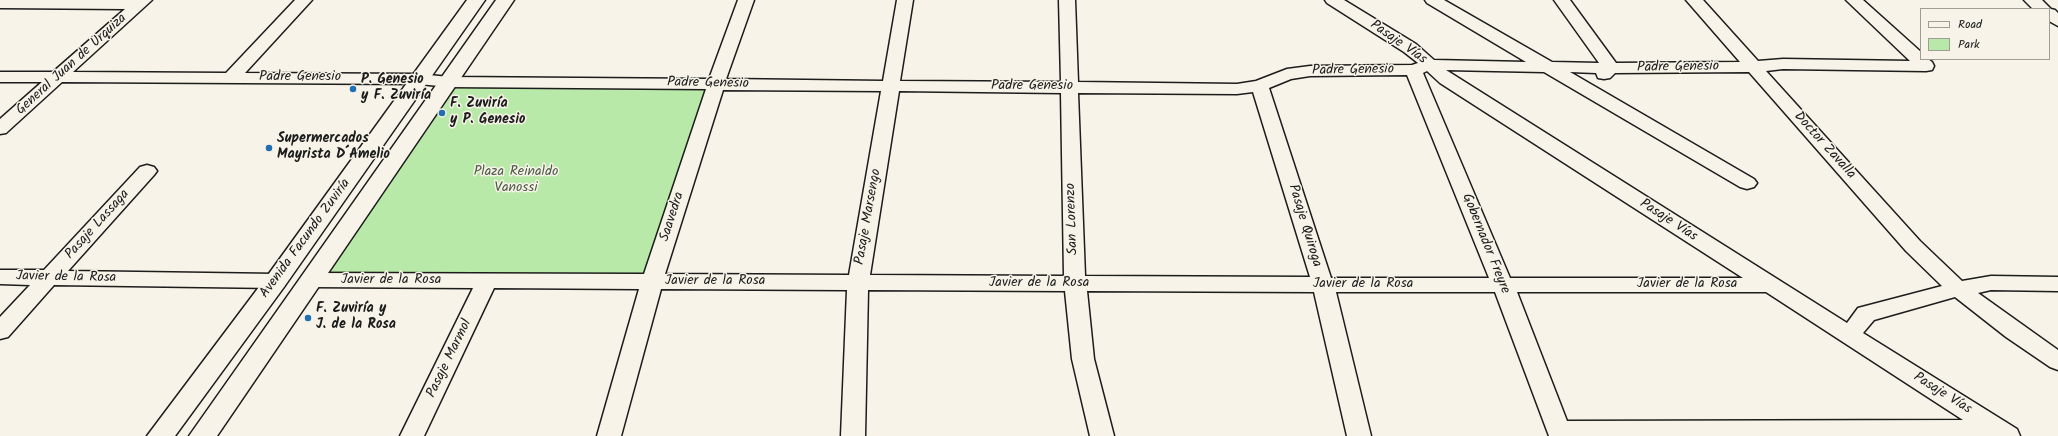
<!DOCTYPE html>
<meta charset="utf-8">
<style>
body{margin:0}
#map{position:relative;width:2058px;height:436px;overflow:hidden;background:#f7f3e8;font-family:Kalam,sans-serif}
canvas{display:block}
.legend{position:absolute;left:1920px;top:8px;width:130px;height:52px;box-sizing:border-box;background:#f7f3e8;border:1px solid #9f9d96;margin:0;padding:5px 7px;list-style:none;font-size:12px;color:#1c1c1c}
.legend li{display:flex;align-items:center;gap:8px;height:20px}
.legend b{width:20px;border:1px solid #9f9d96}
</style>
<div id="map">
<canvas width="2058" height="436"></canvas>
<ul class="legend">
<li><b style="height:5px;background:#f7f3e8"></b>Road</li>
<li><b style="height:11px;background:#b9e9a8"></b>Park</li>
</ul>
</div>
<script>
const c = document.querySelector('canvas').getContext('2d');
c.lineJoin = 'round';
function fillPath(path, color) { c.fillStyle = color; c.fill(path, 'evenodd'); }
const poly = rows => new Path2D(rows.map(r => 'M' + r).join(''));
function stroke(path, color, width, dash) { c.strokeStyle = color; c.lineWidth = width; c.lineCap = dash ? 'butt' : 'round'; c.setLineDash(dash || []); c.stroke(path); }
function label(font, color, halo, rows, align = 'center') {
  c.font = font + ' Kalam,sans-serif'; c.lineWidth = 3; c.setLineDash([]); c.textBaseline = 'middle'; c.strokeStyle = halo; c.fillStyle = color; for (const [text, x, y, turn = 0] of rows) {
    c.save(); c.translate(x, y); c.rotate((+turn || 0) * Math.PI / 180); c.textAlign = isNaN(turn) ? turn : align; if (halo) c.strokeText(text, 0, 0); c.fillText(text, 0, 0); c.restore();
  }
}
fillPath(poly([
 [450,83,713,85,648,279,319,277]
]), '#b9e9a8');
const minor = poly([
 [0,0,152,0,73,72,226,73,295,0,312,0,245,73,419,74,449,77,709,79,738,0,754,0,726,79,883,81,897,0,913,0,900,81,1061,82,1059,0,1075,0,1078,82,1237,84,1256,81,1287,69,1310,66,1412,65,1418,63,1404,52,1327,3,1325,0,1344,0,1416,44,1434,60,1526,62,1427,3,1425,0,1444,0,1552,62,1599,63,1554,0,1570,0,1616,63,1740,62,1686,0,1703,0,1758,61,1783,59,1910,61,1846,0,1863,0,1921,52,1921,59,1928,59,1932,62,1934,66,1932,70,1926,71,1783,69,1766,71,1920,241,1962,281,1991,276,2058,277,2058,291,1991,290,1978,293,2058,350,2058,370,2050,367,2006,337,1955,297,1874,320,1863,333,2017,429,2020,436,1549,436,1495,292,1336,292,1371,436,1347,436,1314,292,1087,291,1094,359,1114,436,1090,436,1072,359,1065,291,868,290,865,436,841,436,847,290,661,289,621,436,597,436,639,289,494,288,424,436,400,436,473,288,311,287,303,285,300,280,303,275,311,273,644,274,706,89,449,87,419,84,62,82,6,133,0,134,0,119,42,82,0,82,0,72,53,72,125,9,0,8,0,0],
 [1446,70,1544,72,1740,187,1747,189,1754,187,1757,183,1754,179,1570,72,1596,73,1598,78,1604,79,1610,78,1615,73,1749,72,1906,251,1942,286,1858,308,1847,323,1446,70],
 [1427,71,1440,83,1743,278,1510,278,1423,73,1427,71],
 [1407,75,1489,278,1331,278,1269,88,1291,79,1310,76,1407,75],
 [723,90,881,91,849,275,665,274,723,90],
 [899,91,1061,93,1064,276,870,275,899,91],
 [1253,92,1310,277,1085,276,1078,93,1237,94,1253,92],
 [1517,292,1766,292,1963,420,1567,421,1517,292],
 [2024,0,2042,0,2051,9,2055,10,2058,13,2058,26,2049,21,2049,9,2033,9,2024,0],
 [147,165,154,167,157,171,154,175,68,271,276,274,284,276,287,281,284,286,276,288,54,285,8,337,0,339,0,317,30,285,0,284,0,270,44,270,140,167,147,165]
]);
const secondary = poly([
 [467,0,485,0,284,287,175,436,147,436,268,275,467,0],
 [496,0,514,0,217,436,189,436,496,0]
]);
stroke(minor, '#1c1c1c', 3);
stroke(secondary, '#1c1c1c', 3);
fillPath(minor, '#f7f3e8');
fillPath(secondary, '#f7f3e8');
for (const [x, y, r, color] of [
 [353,89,4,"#1f6fb2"],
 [442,113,4,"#1f6fb2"],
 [269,148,4,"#1f6fb2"],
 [308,318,4,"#1f6fb2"]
]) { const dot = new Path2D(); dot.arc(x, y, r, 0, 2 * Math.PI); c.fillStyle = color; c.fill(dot); stroke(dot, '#f7f3e8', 1.5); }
label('14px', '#1c1c1c', '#f7f3e8', [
 ["Pasaje Vías",1398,43,35],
 ["General Juan de Urquiza",72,65,-42],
 ["Padre Genesio",1678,68,-1],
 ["Padre Genesio",1353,71,-1],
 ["Padre Genesio",300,78],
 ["Padre Genesio",708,84,1],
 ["Padre Genesio",1032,87],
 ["Doctor Zavalla",1824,146,48],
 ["Saavedra",673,217,-72],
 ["Pasaje Marsengo",869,217,-80],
 ["San Lorenzo",1073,219,-92],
 ["Pasaje Vías",1668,221,33],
 ["Pasaje Lassaga",98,225,-48],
 ["Pasaje Quiroga",1304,226,73],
 ["Avenida Facundo Zuviría",306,239,-54],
 ["Gobernador Freyre",1485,244,68],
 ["Javier de la Rosa",66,278,1],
 ["Javier de la Rosa",391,281],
 ["Javier de la Rosa",715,282],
 ["Javier de la Rosa",1039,284],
 ["Javier de la Rosa",1363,285],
 ["Javier de la Rosa",1687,285],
 ["Pasaje Marmol",450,359,-64],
 ["Pasaje Vías",1942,394,32]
]);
label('bold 14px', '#1c1c1c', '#f7f3e8', [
 ["P. Genesio",361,81],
 ["y F. Zuviría",361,97],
 ["F. Zuviría",450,105],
 ["y P. Genesio",450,121],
 ["Supermercados",277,140],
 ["Mayrista D´Amelio",277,156],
 ["F. Zuviría y",316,310],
 ["J. de la Rosa",316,326]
], 'left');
label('14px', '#4b5a46', '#f7f3e8', [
 ["Plaza Reinaldo",516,173],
 ["Vanossi",516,189]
]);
</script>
